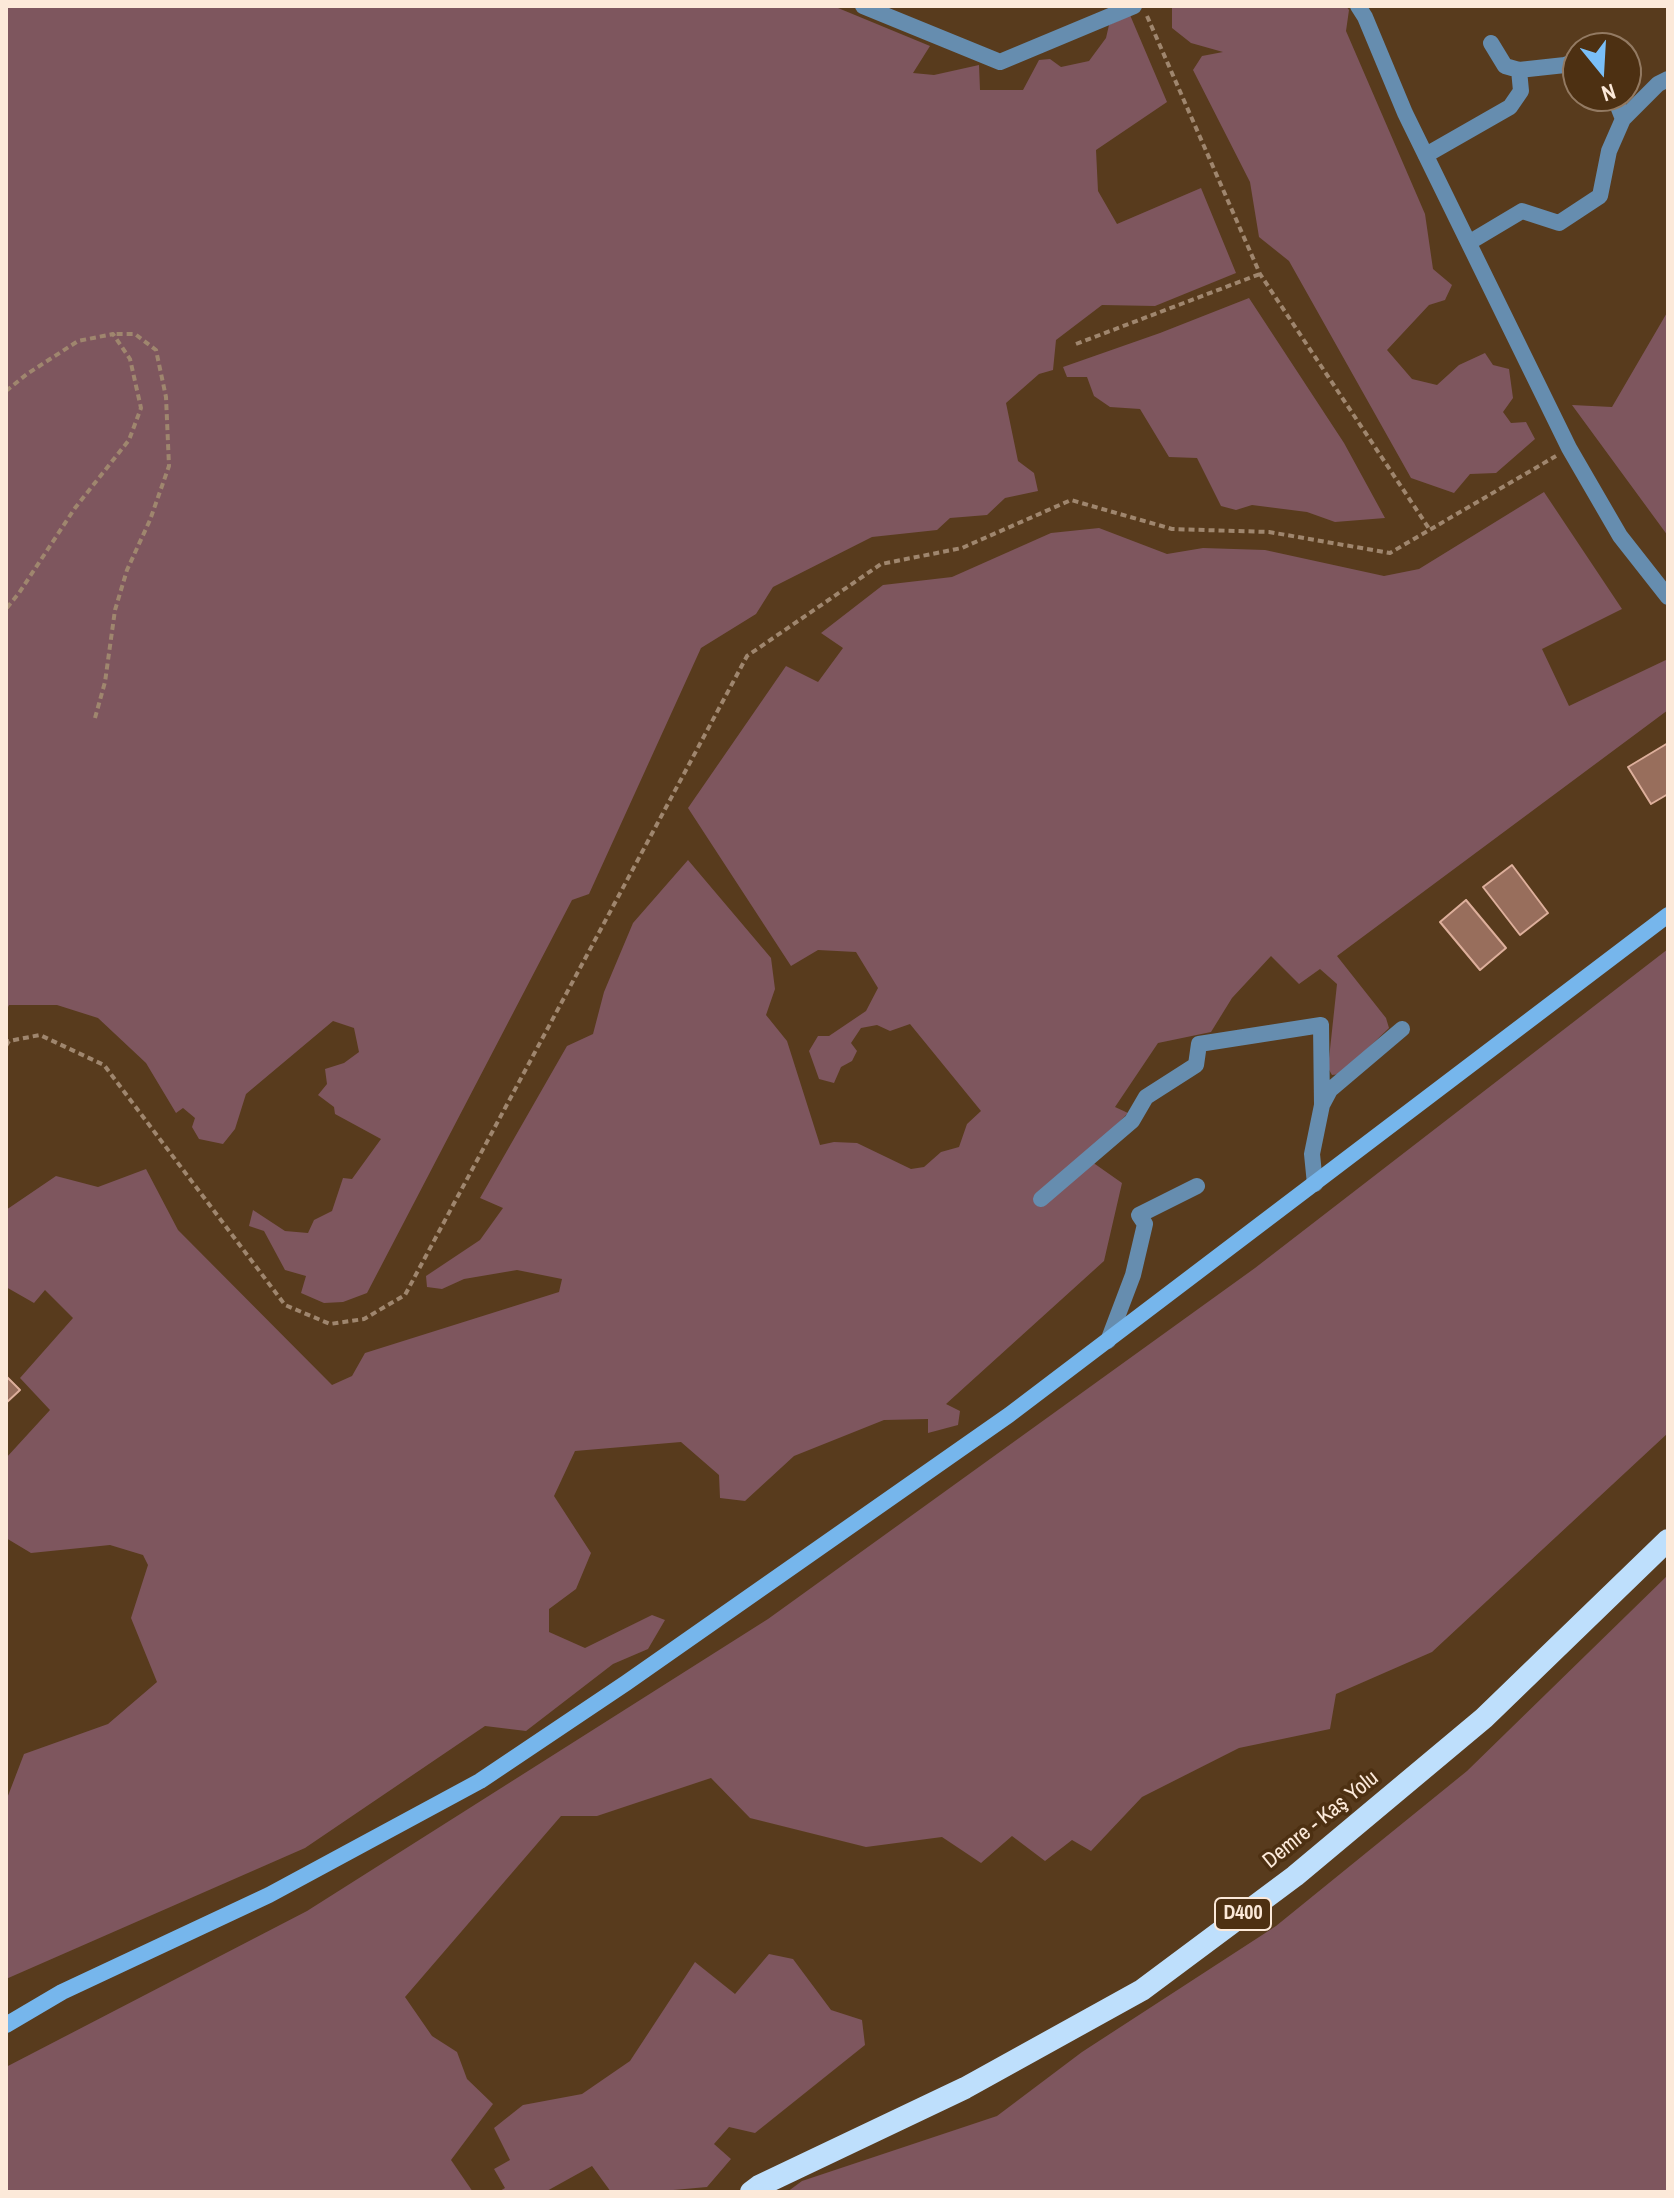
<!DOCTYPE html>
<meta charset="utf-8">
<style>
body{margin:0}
#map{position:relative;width:1674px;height:2198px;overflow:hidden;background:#583b1d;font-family:"Archivo Narrow",sans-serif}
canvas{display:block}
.frame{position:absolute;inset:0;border:8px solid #fce9d9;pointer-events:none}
.north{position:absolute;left:1562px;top:32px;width:80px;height:80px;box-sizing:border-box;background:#4d3012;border:2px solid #937a62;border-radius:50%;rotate:162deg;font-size:22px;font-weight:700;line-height:32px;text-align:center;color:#fce9d9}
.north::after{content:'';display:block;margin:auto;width:28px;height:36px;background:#7abff8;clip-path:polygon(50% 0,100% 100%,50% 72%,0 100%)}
</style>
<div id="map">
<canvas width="1674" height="2198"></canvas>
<div class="frame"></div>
<div class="north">N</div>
</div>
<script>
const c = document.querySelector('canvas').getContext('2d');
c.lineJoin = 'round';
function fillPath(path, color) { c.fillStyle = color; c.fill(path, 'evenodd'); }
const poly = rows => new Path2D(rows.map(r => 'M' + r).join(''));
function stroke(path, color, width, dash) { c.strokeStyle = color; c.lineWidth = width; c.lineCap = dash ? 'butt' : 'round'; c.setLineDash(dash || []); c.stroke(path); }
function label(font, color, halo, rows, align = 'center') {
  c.font = font + ' "Archivo Narrow",sans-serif'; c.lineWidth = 7; c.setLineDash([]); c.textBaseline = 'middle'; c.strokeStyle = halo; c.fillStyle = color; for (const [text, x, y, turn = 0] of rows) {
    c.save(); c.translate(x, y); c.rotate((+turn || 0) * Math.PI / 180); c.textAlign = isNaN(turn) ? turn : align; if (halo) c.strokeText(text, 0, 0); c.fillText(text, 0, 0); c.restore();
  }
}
fillPath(poly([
 [6,6,791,6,838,8,930,46,913,73,934,75,979,65,980,90,1023,90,1039,60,1050,59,1061,67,1089,61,1106,38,1109,25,1130,15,1167,102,1096,150,1098,191,1117,224,1201,188,1236,273,1155,306,1102,305,1056,340,1053,370,1039,374,1006,403,1018,461,1034,473,1038,491,1005,498,987,515,950,518,937,530,872,537,773,587,756,614,701,648,589,894,572,900,367,1293,343,1302,324,1303,301,1293,306,1276,285,1270,264,1231,249,1226,253,1210,285,1231,308,1233,314,1220,332,1211,343,1178,352,1179,381,1139,335,1114,334,1107,318,1095,327,1084,325,1069,344,1063,359,1052,354,1028,333,1021,246,1094,235,1129,223,1144,199,1139,192,1127,195,1118,183,1108,176,1113,146,1063,98,1018,57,1005,9,1005,6,1011],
 [1172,6,1346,6,1349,10,1346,31,1425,214,1433,269,1452,285,1445,300,1429,305,1387,350,1412,379,1437,385,1459,365,1485,353,1493,365,1509,369,1513,398,1503,412,1511,423,1526,422,1535,439,1496,473,1470,474,1454,493,1411,478,1289,261,1259,237,1250,182,1193,70,1202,56,1223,52,1191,43,1172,28],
 [1249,298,1344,443,1385,518,1335,522,1307,512,1252,505,1236,510,1221,506,1197,458,1169,457,1140,409,1110,407,1094,396,1087,377,1067,377,1063,367,1160,333],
 [1668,311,1668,536,1572,405,1612,407],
 [1544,492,1622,609,1542,649,1569,706,1668,659,1668,710,1337,956,1386,1018,1389,1028,1341,1074,1332,1075,1328,1068,1337,984,1320,969,1299,984,1271,956,1232,998,1211,1032,1158,1043,1115,1107,1128,1113,1085,1157,1122,1183,1104,1261,946,1404,960,1411,958,1425,928,1433,928,1419,884,1420,794,1456,745,1501,720,1498,719,1475,681,1442,575,1451,554,1496,591,1553,576,1589,549,1609,549,1632,585,1648,652,1615,665,1620,648,1649,613,1664,526,1731,485,1726,305,1848,6,1979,6,1801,24,1754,108,1724,157,1682,131,1618,148,1565,143,1555,110,1545,31,1553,6,1538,6,1458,50,1410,20,1378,73,1318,45,1290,34,1303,6,1287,6,1210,56,1176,98,1187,146,1169,178,1230,332,1385,352,1376,365,1353,559,1292,562,1279,517,1270,464,1279,442,1289,427,1287,426,1276,480,1240,503,1208,480,1198,567,1046,593,1034,604,992,633,923,688,860,771,958,775,989,766,1015,787,1041,820,1145,834,1142,857,1143,911,1169,924,1167,941,1152,959,1147,967,1124,981,1111,910,1024,890,1031,877,1025,861,1028,851,1043,857,1051,852,1061,841,1067,834,1083,819,1079,809,1051,818,1036,829,1036,866,1011,878,988,856,952,818,950,791,966,688,808,786,666,818,682,843,648,821,633,883,585,952,577,1051,533,1099,528,1167,554,1203,548,1265,550,1384,576,1419,569],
 [1668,949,1668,1433,1432,1652,1336,1694,1330,1729,1239,1748,1142,1797,1091,1851,1072,1840,1045,1861,1012,1836,981,1863,942,1837,866,1847,750,1818,711,1778,597,1816,561,1816,405,1997,432,2036,457,2052,467,2079,493,2104,451,2160,473,2192,6,2192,6,2067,307,1911,768,1619,1255,1268],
 [1668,1575,1668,2192,787,2192,802,2181,997,2116,1082,2052,1276,1926,1467,1771],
 [769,1954,793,1959,831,2010,862,2020,865,2045,755,2133,729,2127,714,2144,731,2159,707,2187,651,2192,611,2192,592,2166,545,2192,498,2192,505,2188,494,2169,510,2160,494,2128,523,2105,582,2094,630,2061,695,1962,735,1994]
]), '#7e565e');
const building = poly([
 [1668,743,1668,794,1651,804,1628,767,1668,743],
 [1512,865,1548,913,1520,935,1483,887,1512,865],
 [1466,900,1506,948,1480,970,1440,922,1466,900],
 [6,1376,20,1390,6,1403,6,1376]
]);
fillPath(building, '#986e5c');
stroke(building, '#ddaf9b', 2);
stroke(poly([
 [1147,16,1260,274,1430,530],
 [1076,344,1260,274],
 [6,391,27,374,78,341,113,334,130,359,141,408,129,440,75,508,19,593,6,609],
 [95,718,105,682,115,610,127,570,150,520,169,466,166,397,156,350,135,334,113,334],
 [6,1046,9,1041,40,1035,104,1065,285,1305,330,1324,364,1319,405,1295,747,656,881,564,962,548,1071,500,1172,529,1269,532,1390,553,1556,456]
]), '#9f866e', 4, [6, 4]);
stroke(poly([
 [863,6,1000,62,1134,6],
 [1491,43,1505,66,1519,70,1565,65,1578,60],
 [1614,96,1623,119],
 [1426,155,1510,107,1521,91,1519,70],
 [1470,242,1522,211,1559,223,1600,196,1609,151,1623,119,1658,84,1668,79],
 [1315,1184,1312,1154,1322,1105,1330,1090,1402,1029],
 [1041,1199,1132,1121,1146,1097,1196,1065,1199,1044,1321,1025,1322,1105],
 [1108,1341,1133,1275,1145,1224,1139,1215,1197,1186]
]), '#668daf', 16);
stroke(poly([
 [1358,6,1365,17,1405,113,1569,448,1620,536,1668,597]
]), '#668daf', 16);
stroke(poly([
 [6,2025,62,1992,269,1895,480,1781,626,1683,1009,1415,1668,915]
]), '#76b6ec', 16);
stroke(poly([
 [751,2192,759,2186,965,2088,1142,1990,1295,1876,1484,1718,1668,1540]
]), '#bedffc', 22);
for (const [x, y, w] of [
 [1243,1914,56]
]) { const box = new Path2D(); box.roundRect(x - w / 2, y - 16, w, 32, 6); c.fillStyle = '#4d3012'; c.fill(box); stroke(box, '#fce9d9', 2); }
label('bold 20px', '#fce9d9', null, [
 ["D400",1243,1914]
]);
label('22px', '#fce9d9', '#4d3012', [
 ["Demre - Kaş Yolu",1321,1820,-39]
]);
</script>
